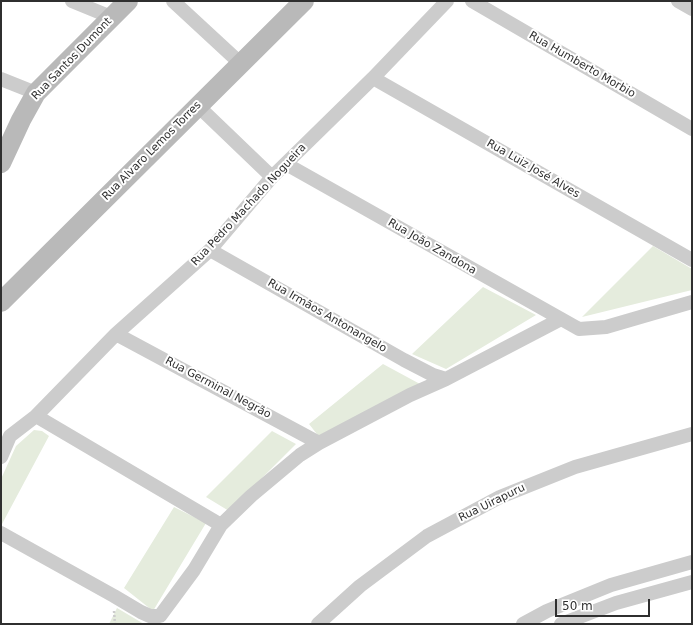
<!DOCTYPE html>
<meta charset="utf-8">
<style>
body{margin:0}
#map{position:relative;width:693px;height:625px;overflow:hidden;background:#fff;font-family:"DejaVu Sans",sans-serif}
canvas{display:block}
.frame{position:absolute;inset:0;border:2px solid #2f2f2f;pointer-events:none}
.scale{position:absolute;left:555px;top:599px;width:95px;height:18px;box-sizing:border-box;border:2px solid #2f2f2f;border-top:0;padding-left:5px;font-size:12px;line-height:14px;white-space:nowrap;color:#2f2f2f;-webkit-text-stroke:3px #fff;paint-order:stroke}
</style>
<div id="map">
<canvas width="693" height="625"></canvas>
<div class="frame"></div>
<div class="scale">50 m</div>
</div>
<script>
const c = document.querySelector('canvas').getContext('2d');
c.lineJoin = 'round';
function fillPath(path, color) { c.fillStyle = color; c.fill(path, 'evenodd'); }
const poly = rows => new Path2D(rows.map(r => 'M' + r).join(''));
function stroke(path, color, width, dash) { c.strokeStyle = color; c.lineWidth = width; c.lineCap = dash ? 'butt' : 'round'; c.setLineDash(dash || []); c.stroke(path); }
function label(font, color, halo, rows, align = 'center') {
  c.font = font + ' "DejaVu Sans",sans-serif'; c.lineWidth = 4; c.setLineDash([]); c.textBaseline = 'middle'; c.strokeStyle = halo; c.fillStyle = color; for (const [text, x, y, turn = 0] of rows) {
    c.save(); c.translate(x, y); c.rotate((+turn || 0) * Math.PI / 180); c.textAlign = isNaN(turn) ? turn : align; if (halo) c.strokeText(text, 0, 0); c.fillText(text, 0, 0); c.restore();
  }
}
fillPath(poly([
 [653,246,692,269,692,290,582,317],
 [483,287,536,315,446,369,412,354],
 [383,364,420,384,320,438,309,424],
 [34,430,42,431,49,436,2,524,1,479,16,446],
 [272,431,296,444,229,511,206,497],
 [174,507,206,523,153,611,124,588],
 [117,608,144,624,109,624]
]), '#e5ecdd');
stroke(poly([
 [114,611,115,624]
]), '#ccc', 2.5, [2, 2]);
stroke(poly([
 [72,1,111,17],
 [173,1,240,63],
 [472,1,692,129],
 [678,1,692,9],
 [373,78,692,260],
 [1,79,36,93],
 [198,106,272,177],
 [286,164,579,329,606,327,692,302],
 [210,250,404,360,433,375,446,379],
 [116,334,319,443],
 [36,416,221,525],
 [1,457,10,436,36,416,116,334,210,250,272,177,373,78,447,1],
 [1,533,114,596,141,612,150,616,160,616,194,570,221,525,251,496,300,455,319,443,410,395,446,379,561,319],
 [318,624,360,586,427,536,500,497,575,467,692,434],
 [523,624,547,611,611,585,692,562],
 [561,624,616,603,692,582]
]), '#ccc', 14);
stroke(poly([
 [1,163,21,120,36,93,128,1],
 [1,302,304,1]
]), '#b9b9b9', 20);
label('11px', '#2f2f2f', '#fff', [
 ["Rua Santos Dumont",72,59,-46],
 ["Rua Humberto Morbio",582,65,30],
 ["Rua Alvaro Lemos Torres",152,151,-45],
 ["Rua Luiz José Alves",533,169,30],
 ["Rua Pedro Machado Nogueira",249,205,-47],
 ["Rua João Zandona",432,247,30],
 ["Rua Irmãos Antonangelo",327,316,30],
 ["Rua Germinal Negrão",218,388,28],
 ["Rua Uirapuru",492,503,-26]
]);
</script>
